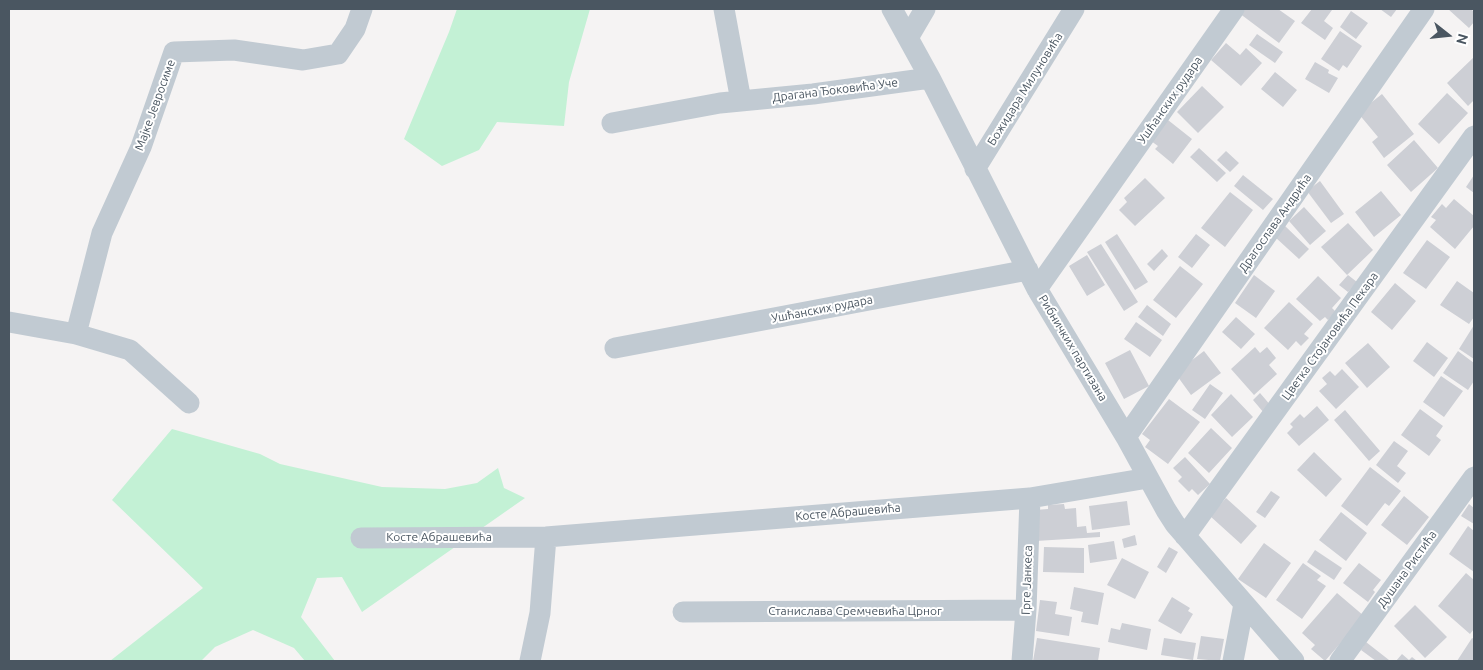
<!DOCTYPE html>
<meta charset="utf-8">
<style>
body{margin:0}
#map{position:relative;width:1483px;height:670px;overflow:hidden;background:#f5f3f3;font-family:Ubuntu,sans-serif}
canvas{display:block}
.frame{position:absolute;inset:0;border:10px solid #4a5661;pointer-events:none}
.north{position:absolute;left:1423px;top:10px;width:50px;height:50px;-webkit-text-stroke:4px #fff;paint-order:stroke;rotate:106deg;font-size:14px;font-weight:700;line-height:20px;text-align:center;color:#4a5661}
.north::after{content:'';display:block;margin:auto;width:18px;height:22px;background:#4a5661;clip-path:polygon(50% 0,100% 100%,50% 72%,0 100%)}
</style>
<div id="map">
<canvas width="1483" height="670"></canvas>
<div class="frame"></div>
<div class="north">N</div>
</div>
<script>
const c = document.querySelector('canvas').getContext('2d');
c.lineJoin = 'round';
function fillPath(path, color) { c.fillStyle = color; c.fill(path, 'evenodd'); }
const poly = rows => new Path2D(rows.map(r => 'M' + r).join(''));
function stroke(path, color, width, dash) { c.strokeStyle = color; c.lineWidth = width; c.lineCap = dash ? 'butt' : 'round'; c.setLineDash(dash || []); c.stroke(path); }
function label(font, color, halo, rows, align = 'center') {
  c.font = font + ' Ubuntu,sans-serif'; c.lineWidth = 4; c.setLineDash([]); c.textBaseline = 'middle'; c.strokeStyle = halo; c.fillStyle = color; for (const [text, x, y, turn = 0] of rows) {
    c.save(); c.translate(x, y); c.rotate((+turn || 0) * Math.PI / 180); c.textAlign = isNaN(turn) ? turn : align; if (halo) c.strokeText(text, 0, 0); c.fillText(text, 0, 0); c.restore();
  }
}
fillPath(poly([
 [457,9,590,9,569,82,564,126,497,122,479,150,442,166,404,139,449,32],
 [172,429,260,454,280,464,382,487,445,489,477,483,498,468,504,488,525,498,362,612,342,577,317,578,301,617,335,661,305,661,294,648,253,630,215,647,201,661,110,661,203,588,112,500]
]), '#c3f1d5');
fillPath(poly([
 [1242,9,1278,9,1295,21,1279,43,1239,13],
 [1312,9,1332,10,1324,21,1333,28,1325,40,1301,23],
 [1380,9,1397,9,1391,17],
 [1448,9,1471,9,1474,12,1474,22,1469,28],
 [1351,11,1368,23,1356,39,1340,27],
 [1340,31,1362,46,1347,68,1343,65,1339,71,1321,59],
 [1257,34,1283,52,1275,63,1249,45],
 [1226,43,1240,55,1246,48,1262,63,1241,86,1211,60],
 [1474,57,1474,100,1468,106,1447,83],
 [1315,62,1329,70,1328,73,1338,78,1329,93,1305,79],
 [1275,72,1297,90,1283,107,1261,89],
 [1202,86,1224,107,1198,133,1177,112],
 [1447,93,1468,113,1439,144,1418,124],
 [1382,94,1414,134,1384,158,1372,142,1378,137,1358,113],
 [1168,120,1192,139,1173,164,1155,149,1158,146,1151,141],
 [1414,140,1438,168,1411,192,1387,165],
 [1199,148,1226,173,1217,182,1190,157],
 [1226,151,1239,163,1230,172,1217,160],
 [1243,175,1273,199,1263,210,1234,186],
 [1474,175,1474,193,1466,187],
 [1145,178,1165,198,1135,226,1119,210,1127,202,1124,198],
 [1320,181,1344,214,1331,223,1307,191],
 [1381,191,1401,215,1374,237,1355,212],
 [1230,192,1253,210,1225,247,1201,228],
 [1454,199,1474,216,1474,226,1455,249,1430,227,1436,220,1431,217,1442,204,1446,208],
 [1304,207,1326,231,1310,245,1289,221],
 [1348,223,1373,250,1347,275,1321,247],
 [1285,226,1309,249,1299,259,1275,237],
 [1117,234,1148,282,1135,290,1105,242],
 [1196,234,1210,245,1192,268,1178,257],
 [1427,240,1450,257,1426,289,1403,273],
 [1101,244,1138,302,1124,311,1087,252],
 [1162,249,1168,256,1154,271,1147,264],
 [1087,255,1105,285,1087,296,1069,266],
 [1180,266,1203,284,1176,318,1153,300],
 [1254,275,1275,291,1256,318,1235,303],
 [1348,275,1357,282,1348,292,1339,285],
 [1318,276,1341,298,1332,308,1336,312,1328,320,1325,317,1320,321,1296,299],
 [1457,281,1474,293,1474,317,1469,324,1440,305],
 [1395,283,1416,301,1392,330,1371,312],
 [1289,302,1313,324,1304,334,1309,338,1301,346,1296,341,1288,350,1264,328],
 [1147,305,1171,324,1163,336,1138,317],
 [1236,317,1255,334,1241,349,1222,332],
 [1136,322,1162,340,1150,357,1124,339],
 [1474,325,1474,359,1459,349],
 [1427,342,1448,358,1434,377,1413,361],
 [1368,343,1390,367,1367,388,1345,363],
 [1255,347,1260,353,1267,347,1276,358,1269,365,1277,374,1254,395,1231,369],
 [1130,350,1149,386,1124,399,1105,363],
 [1204,351,1221,373,1191,395,1175,373],
 [1458,351,1474,363,1474,381,1468,390,1443,373],
 [1342,369,1359,387,1336,409,1319,391,1327,384,1322,378,1330,371,1335,376],
 [1441,376,1463,391,1444,417,1423,402],
 [1210,384,1223,393,1205,419,1192,410],
 [1260,393,1272,407,1264,413,1253,400],
 [1231,394,1253,417,1232,437,1211,415],
 [1169,399,1200,422,1168,464,1145,447,1150,440,1142,434],
 [1317,406,1329,420,1299,446,1287,433,1293,427,1290,424,1300,414,1304,418],
 [1420,409,1443,426,1436,436,1441,440,1429,456,1401,435],
 [1345,410,1380,451,1369,461,1334,420],
 [1211,428,1232,448,1209,473,1188,453],
 [1394,441,1408,451,1397,466,1406,473,1398,483,1376,465],
 [1314,452,1342,479,1326,497,1297,470],
 [1185,457,1210,484,1198,495,1192,489,1189,492,1178,481,1182,477,1173,468],
 [1370,467,1401,491,1389,506,1385,503,1367,526,1341,506],
 [1271,491,1280,497,1265,518,1256,512],
 [1404,496,1429,517,1407,545,1381,525],
 [1226,498,1257,526,1241,544,1210,516],
 [1127,501,1130,525,1092,530,1089,506],
 [1064,504,1065,509,1076,508,1077,527,1086,526,1087,533,1100,532,1100,537,1036,541,1035,510,1048,509,1048,505],
 [1469,504,1474,508,1474,524,1461,516],
 [1341,512,1367,533,1346,561,1319,540],
 [1468,526,1474,531,1474,572,1449,554],
 [1135,535,1137,545,1124,548,1122,539],
 [1114,541,1117,559,1090,563,1088,545],
 [1264,543,1291,563,1266,598,1238,579],
 [1044,547,1084,548,1084,573,1043,572],
 [1169,547,1178,552,1166,573,1157,567],
 [1315,550,1342,568,1334,580,1307,562],
 [1122,558,1149,572,1135,599,1107,585],
 [1303,563,1321,576,1317,580,1326,586,1302,619,1276,600],
 [1359,563,1381,580,1373,590,1375,592,1368,602,1343,583],
 [1466,573,1474,580,1474,629,1470,634,1438,606],
 [1074,587,1104,593,1098,625,1081,622,1083,612,1070,609],
 [1337,593,1364,616,1325,661,1311,649,1315,645,1302,633],
 [1172,597,1190,608,1188,611,1193,614,1181,634,1158,621],
 [1040,600,1057,602,1055,614,1072,617,1069,636,1036,631],
 [1415,605,1447,637,1425,658,1394,626],
 [1122,623,1151,629,1147,650,1108,642,1111,628,1120,630],
 [1201,636,1224,639,1220,661,1197,659],
 [1037,638,1100,648,1098,661,1033,661],
 [1164,638,1196,643,1193,660,1161,655],
 [1472,638,1474,639,1474,661,1457,661],
 [1366,642,1389,660,1388,661,1376,661,1361,650],
 [1402,654,1409,660,1412,657,1417,661,1396,661]
]), '#cdcfd5');
stroke(poly([
 [724,9,741,101],
 [892,9,930,78,1037,289,1126,437,1166,510,1175,524,1294,661],
 [908,38,925,9],
 [612,123,720,103,813,94,930,78],
 [975,169,1074,9],
 [1037,289,1234,9],
 [9,322,76,334,130,350,189,403],
 [76,334,102,233,141,147,174,52,234,50,303,60,338,54,355,29,362,9],
 [615,348,1028,270],
 [1126,437,1424,9],
 [1185,536,1474,136],
 [361,538,546,537,1030,498,1148,478],
 [683,612,1026,610],
 [530,661,540,613,546,537],
 [1022,661,1026,610,1030,498],
 [1233,661,1244,604],
 [1340,661,1474,477]
]), '#c1cad2', 21);
label('12px', '#4a5661', '#fff', [
 ["Божидара Милуновића",1025,89,-58],
 ["Драгана Ђоковића Уче",835,90,-7],
 ["Ушћанских рудара",1170,100,-55],
 ["Мајке Јевросиме",155,105,-70],
 ["Драгослава Андрића",1275,223,-55],
 ["Ушћанских рудара",822,309,-11],
 ["Цветка Стојановића Пекара",1330,336,-54],
 ["Рибничких партизана",1073,348,59],
 ["Косте Абрашевића",848,512,-5],
 ["Косте Абрашевића",439,537],
 ["Душана Ристића",1407,569,-54],
 ["Грге Јанкеса",1027,580,-88],
 ["Станислава Сремчевића Црног",855,611]
]);
</script>
